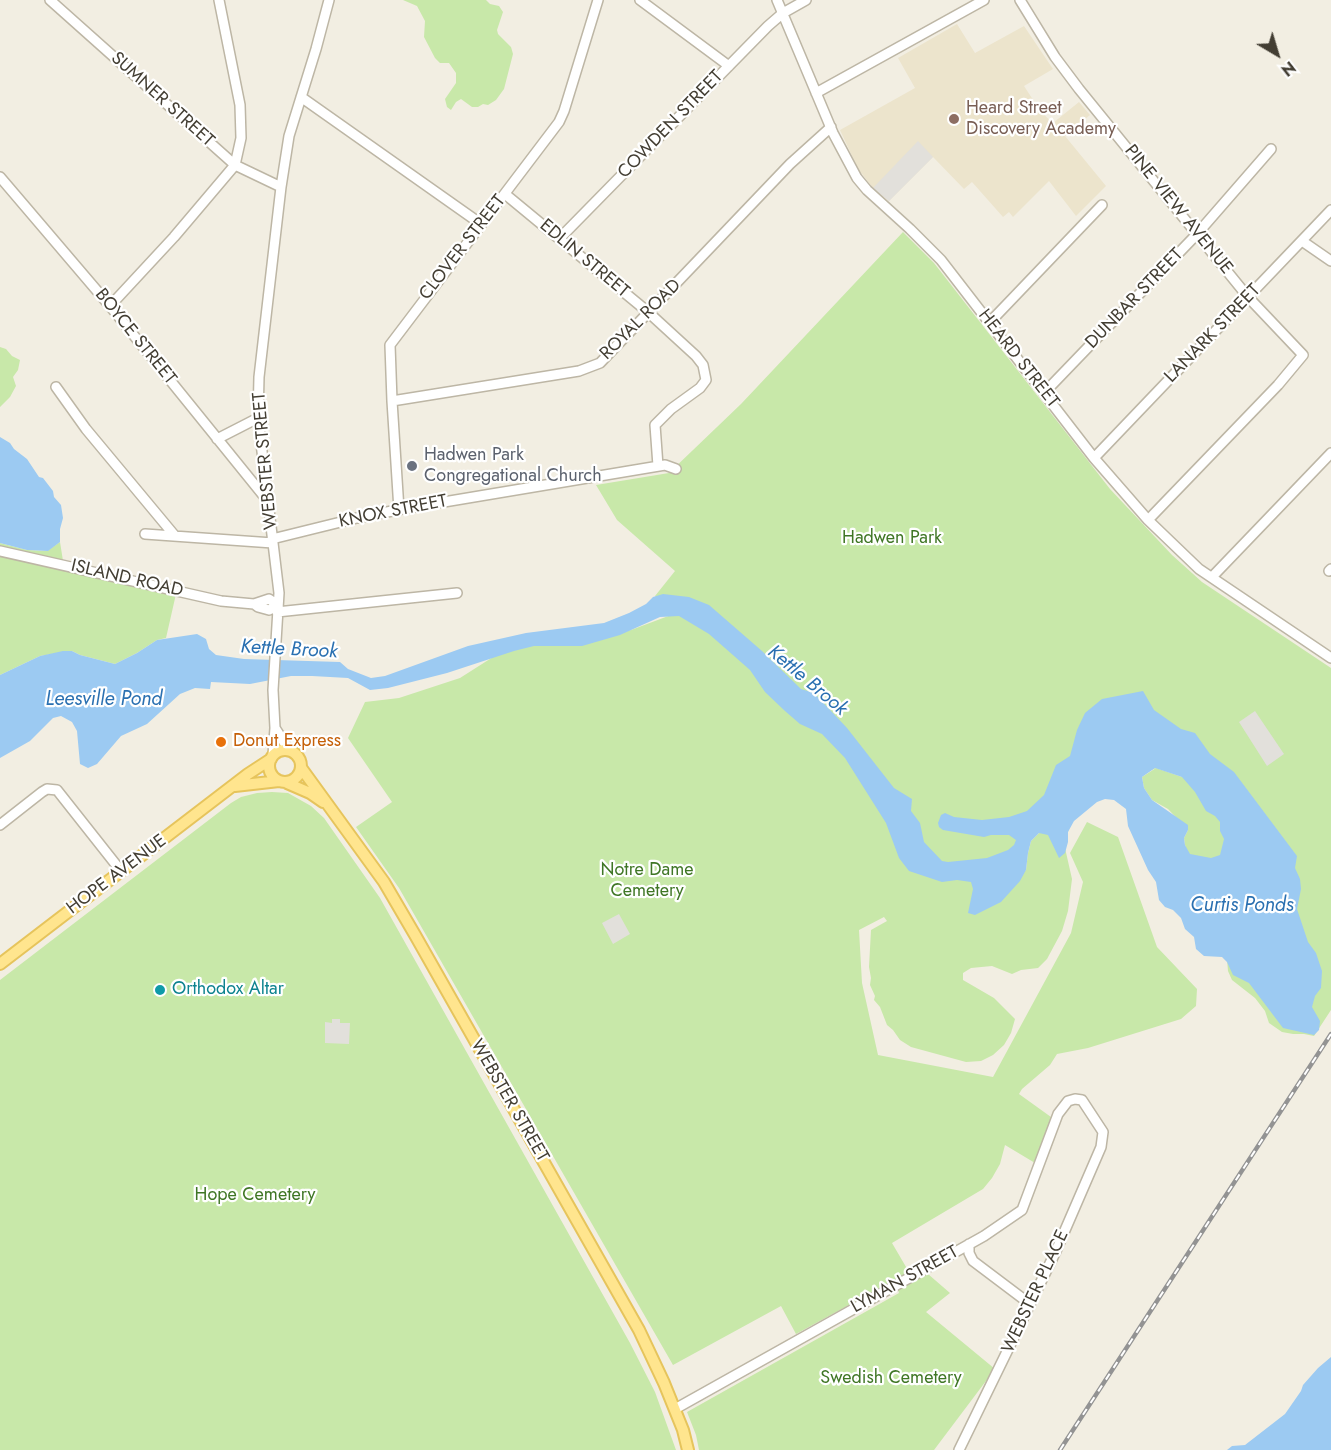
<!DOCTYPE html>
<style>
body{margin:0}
#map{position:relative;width:1331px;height:1450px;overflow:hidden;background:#f2eee2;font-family:Jost,sans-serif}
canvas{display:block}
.north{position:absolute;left:1247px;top:24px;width:60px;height:60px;-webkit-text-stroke:4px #fff;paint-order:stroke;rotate:142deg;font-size:16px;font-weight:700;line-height:24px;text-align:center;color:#433e33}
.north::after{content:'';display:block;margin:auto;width:21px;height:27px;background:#433e33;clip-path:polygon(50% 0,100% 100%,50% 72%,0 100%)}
</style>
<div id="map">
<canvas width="1331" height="1450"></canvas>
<div class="north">N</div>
</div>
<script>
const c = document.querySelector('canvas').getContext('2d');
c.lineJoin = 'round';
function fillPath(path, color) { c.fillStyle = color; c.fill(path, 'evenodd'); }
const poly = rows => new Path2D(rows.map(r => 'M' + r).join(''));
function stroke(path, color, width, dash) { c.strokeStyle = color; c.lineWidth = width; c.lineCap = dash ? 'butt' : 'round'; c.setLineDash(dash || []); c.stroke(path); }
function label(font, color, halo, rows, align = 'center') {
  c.font = font + ' Jost,sans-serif'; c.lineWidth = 4.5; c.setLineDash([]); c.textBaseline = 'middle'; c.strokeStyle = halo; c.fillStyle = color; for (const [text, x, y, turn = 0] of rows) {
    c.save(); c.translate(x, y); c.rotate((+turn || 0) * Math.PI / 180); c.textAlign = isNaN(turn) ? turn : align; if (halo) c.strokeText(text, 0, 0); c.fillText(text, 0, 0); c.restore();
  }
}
fillPath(poly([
 [957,24,975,53,1024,26,1053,69,1024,86,1041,112,1053,123,1079,102,1090,115,1065,136,1106,186,1076,216,1049,181,1013,217,1009,212,1003,217,972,182,964,189,933,157,889,201,873,188,858,169,840,130,915,88,898,58]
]), '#ece4cc');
fillPath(poly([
 [403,0,486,0,490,4,499,6,503,12,497,30,498,34,511,47,513,54,504,89,496,100,488,105,483,104,478,107,472,107,461,99,456,102,451,110,447,107,445,99,456,83,456,73,449,63,440,63,435,58,424,37,425,21,417,6],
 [903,232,934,263,1110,489,1172,555,1202,582,1331,668,1331,1010,1314,1036,1304,1034,1293,1034,1282,1032,1269,1023,1265,1011,1255,998,1232,980,1228,971,1227,959,1185,845,1184,838,1188,830,1168,809,1152,800,1144,788,1142,777,1156,768,1182,777,1170,761,1119,786,1072,819,1067,835,1065,848,1072,879,1068,911,1062,931,1047,959,1038,968,1021,970,1012,974,992,966,971,968,963,973,963,980,994,998,1015,1019,1011,1033,1004,1045,993,1055,981,1061,966,1062,911,1047,900,1040,893,1030,887,1025,880,1007,874,1000,875,996,870,985,871,978,869,967,871,930,887,921,884,917,859,930,862,983,878,1055,993,1077,1071,933,1083,882,1070,853,1087,822,1118,837,1157,947,1197,989,1196,1006,1181,1019,1088,1048,1057,1054,1050,1065,1022,1089,1019,1094,1051,1117,1035,1163,1005,1145,1000,1164,992,1178,983,1189,892,1243,909,1272,796,1334,781,1306,673,1365,399,888,356,827,392,802,348,738,365,702,399,698,460,678,504,650,631,630,671,615,655,596,675,571,617,520,596,485,669,473,741,404],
 [1040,829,1039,833,1031,841,1028,853,1026,870,979,906],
 [0,347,6,349,12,356,20,360,18,370,13,377,16,386,10,397,0,407],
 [60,542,64,567,176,594,166,638,157,640,137,653,115,664,80,655,72,651,40,656,0,675,0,543,27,550,47,551],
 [272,792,288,793,311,806,324,818,380,898,630,1343,655,1392,676,1450,0,1450,0,980,231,803,241,797,257,793],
 [928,1274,950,1293,926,1312,995,1369,934,1450,699,1450,696,1435,687,1412,899,1293,898,1290]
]), '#c8e8a9');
fillPath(poly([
 [918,141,933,157,889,201,873,188],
 [1255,711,1284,754,1267,766,1239,722],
 [619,914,630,934,613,944,602,923],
 [332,1019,340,1019,340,1023,350,1023,349,1044,325,1043,325,1022,332,1023]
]), '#e2e0db');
fillPath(poly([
 [0,437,10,443,14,449,27,459,39,477,43,478,53,491,54,497,61,505,63,518,60,529,60,542,48,551,27,550,0,543],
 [663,594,689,597,709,605,762,651,801,689,814,693,847,728,894,788,912,799,911,811,920,823,924,842,942,861,948,862,987,858,1008,850,1014,845,1016,840,1009,835,991,835,984,837,943,830,939,827,938,823,941,815,945,813,954,817,982,820,1009,817,1027,811,1044,795,1056,765,1070,756,1077,730,1085,713,1102,699,1143,691,1154,710,1181,729,1195,733,1210,754,1234,772,1297,856,1295,868,1300,879,1301,889,1297,909,1308,942,1316,953,1322,971,1321,988,1315,996,1312,1007,1320,1021,1319,1030,1314,1035,1283,1028,1249,983,1233,975,1227,962,1222,957,1204,956,1196,949,1194,937,1185,929,1181,918,1173,910,1165,907,1159,900,1156,882,1148,870,1128,826,1126,809,1114,800,1105,799,1097,802,1074,821,1068,832,1068,842,1065,853,1059,858,1048,835,1039,833,1031,841,1028,853,1026,870,1020,881,1001,902,975,915,968,913,973,889,971,882,957,880,942,882,909,871,899,858,886,823,845,758,822,734,800,724,785,711,765,692,750,670,709,634,679,616,660,617,620,635,582,646,534,646,514,651,447,673,388,688,370,690,348,678,312,676,291,676,250,684,211,682,210,689,195,688,180,694,147,724,121,736,97,764,88,768,80,764,77,731,72,722,61,716,53,718,30,741,0,758,0,675,40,656,63,651,72,651,80,655,115,664,137,653,157,640,197,634,206,639,209,649,216,655,244,659,340,662,348,669,371,678,385,676,468,646,526,633,604,623,629,613,646,604,653,597],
 [1155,768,1182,777,1195,792,1206,811,1215,816,1220,822,1220,831,1224,839,1220,855,1211,858,1190,854,1185,845,1184,838,1188,830,1188,825,1152,800,1144,788,1142,777],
 [1331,1357,1331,1450,1227,1450,1232,1446,1245,1445,1285,1414,1301,1391,1303,1385,1318,1368]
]), '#9ccaf2');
const minor = poly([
 [50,0,235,165,281,187],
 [640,0,729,66],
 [777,0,833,133,857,178,867,190,910,229,941,260,1094,458,1148,520,1199,569,1331,658],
 [1020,0,1055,57,1079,89,1248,297,1303,355,1278,385,1148,520],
 [816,93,984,0],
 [301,97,481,224],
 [0,177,110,306,267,500],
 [505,194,648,312,696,356,703,365,706,380,700,388,671,409,655,425,658,466],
 [560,238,768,26,783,13,806,0],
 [1302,241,1331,261],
 [110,306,174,237,235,165,241,138,240,105,219,0],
 [990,322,1102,205],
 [56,387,86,429,175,536],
 [1044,393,1197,234,1271,149],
 [392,401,579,371,600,363,790,164,831,127],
 [217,439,258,418],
 [1094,458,1331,210],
 [399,510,392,401,390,345,559,122,564,111,598,0],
 [145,534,273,543],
 [272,539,357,518,402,509,665,465,676,469],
 [0,551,221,601,254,604,258,607,269,610,278,605],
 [1329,571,1331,569],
 [1212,577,1331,453],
 [254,604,269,599,278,605],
 [277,612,457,593],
 [275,728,289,750],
 [273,755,275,728,273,690,279,593,258,418,259,377,281,187,289,136,316,49,329,0],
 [0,825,42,792,47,789,57,790,121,871],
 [969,1244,969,1253,973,1261,1030,1304],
 [675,1409,984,1236,1022,1210,1058,1114,1068,1101,1075,1099,1082,1100,1103,1132,1101,1147,1056,1251,959,1450]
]);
const major = poly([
 '269 766a16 16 0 1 1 32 0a16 16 0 1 1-32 0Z',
 [302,769,384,882,415,935,639,1330,664,1383,683,1430,688,1450],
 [287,783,310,793,323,802],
 [235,786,279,781],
 [0,964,248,774,271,759]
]);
stroke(minor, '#bdb6a5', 12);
stroke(major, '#e6c45c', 14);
stroke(minor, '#fff', 9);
stroke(major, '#ffe58e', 10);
const rail = poly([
 [1060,1450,1331,1034]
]);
stroke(rail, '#939393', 4.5);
stroke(rail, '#fff', 2, [7]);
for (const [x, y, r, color] of [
 [954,119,6,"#8d6e63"],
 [412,466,6,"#6b7280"],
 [221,742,6,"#e8710a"],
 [160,990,6,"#0f9aa8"]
]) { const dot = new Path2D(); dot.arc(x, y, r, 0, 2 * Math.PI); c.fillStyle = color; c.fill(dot); stroke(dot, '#fff', 2); }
label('18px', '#433e33', '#fff', [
 ["SUMNER STREET",162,100,42],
 ["COWDEN STREET",671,125,-46],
 ["PINE VIEW AVENUE",1178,210,51],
 ["CLOVER STREET",463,248,-52],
 ["EDLIN STREET",584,259,40],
 ["DUNBAR STREET",1135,299,-46],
 ["ROYAL ROAD",641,320,-45],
 ["LANARK STREET",1213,334,-46],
 ["BOYCE STREET",135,337,51],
 ["HEARD STREET",1018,359,52],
 ["WEBSTER STREET",266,461,-95],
 ["KNOX STREET",393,512,-11],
 ["ISLAND ROAD",127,579,13],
 ["HOPE AVENUE",117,875,-37],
 ["WEBSTER STREET",509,1101,60],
 ["LYMAN STREET",905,1280,-29],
 ["WEBSTER PLACE",1036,1292,-65]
]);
label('18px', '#785e54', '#fff', [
 ["Heard Street",966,109],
 ["Discovery Academy",966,130]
], 'left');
label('18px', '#5b616d', '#fff', [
 ["Hadwen Park",424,456],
 ["Congregational Church",424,477]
], 'left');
label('18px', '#3f7625', '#fff', [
 ["Hadwen Park",892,539],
 ["Notre Dame",647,871],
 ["Cemetery",647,892],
 ["Hope Cemetery",255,1196],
 ["Swedish Cemetery",891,1379]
]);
label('18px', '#c56008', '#fff', [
 ["Donut Express",233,742]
], 'left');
label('18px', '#0d838f', '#fff', [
 ["Orthodox Altar",172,990]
], 'left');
label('italic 20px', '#2a70b1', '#fff', [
 ["Kettle Brook",289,650,3],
 ["Kettle Brook",807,681,40],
 ["Leesville Pond",104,700],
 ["Curtis Ponds",1242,906]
]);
</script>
